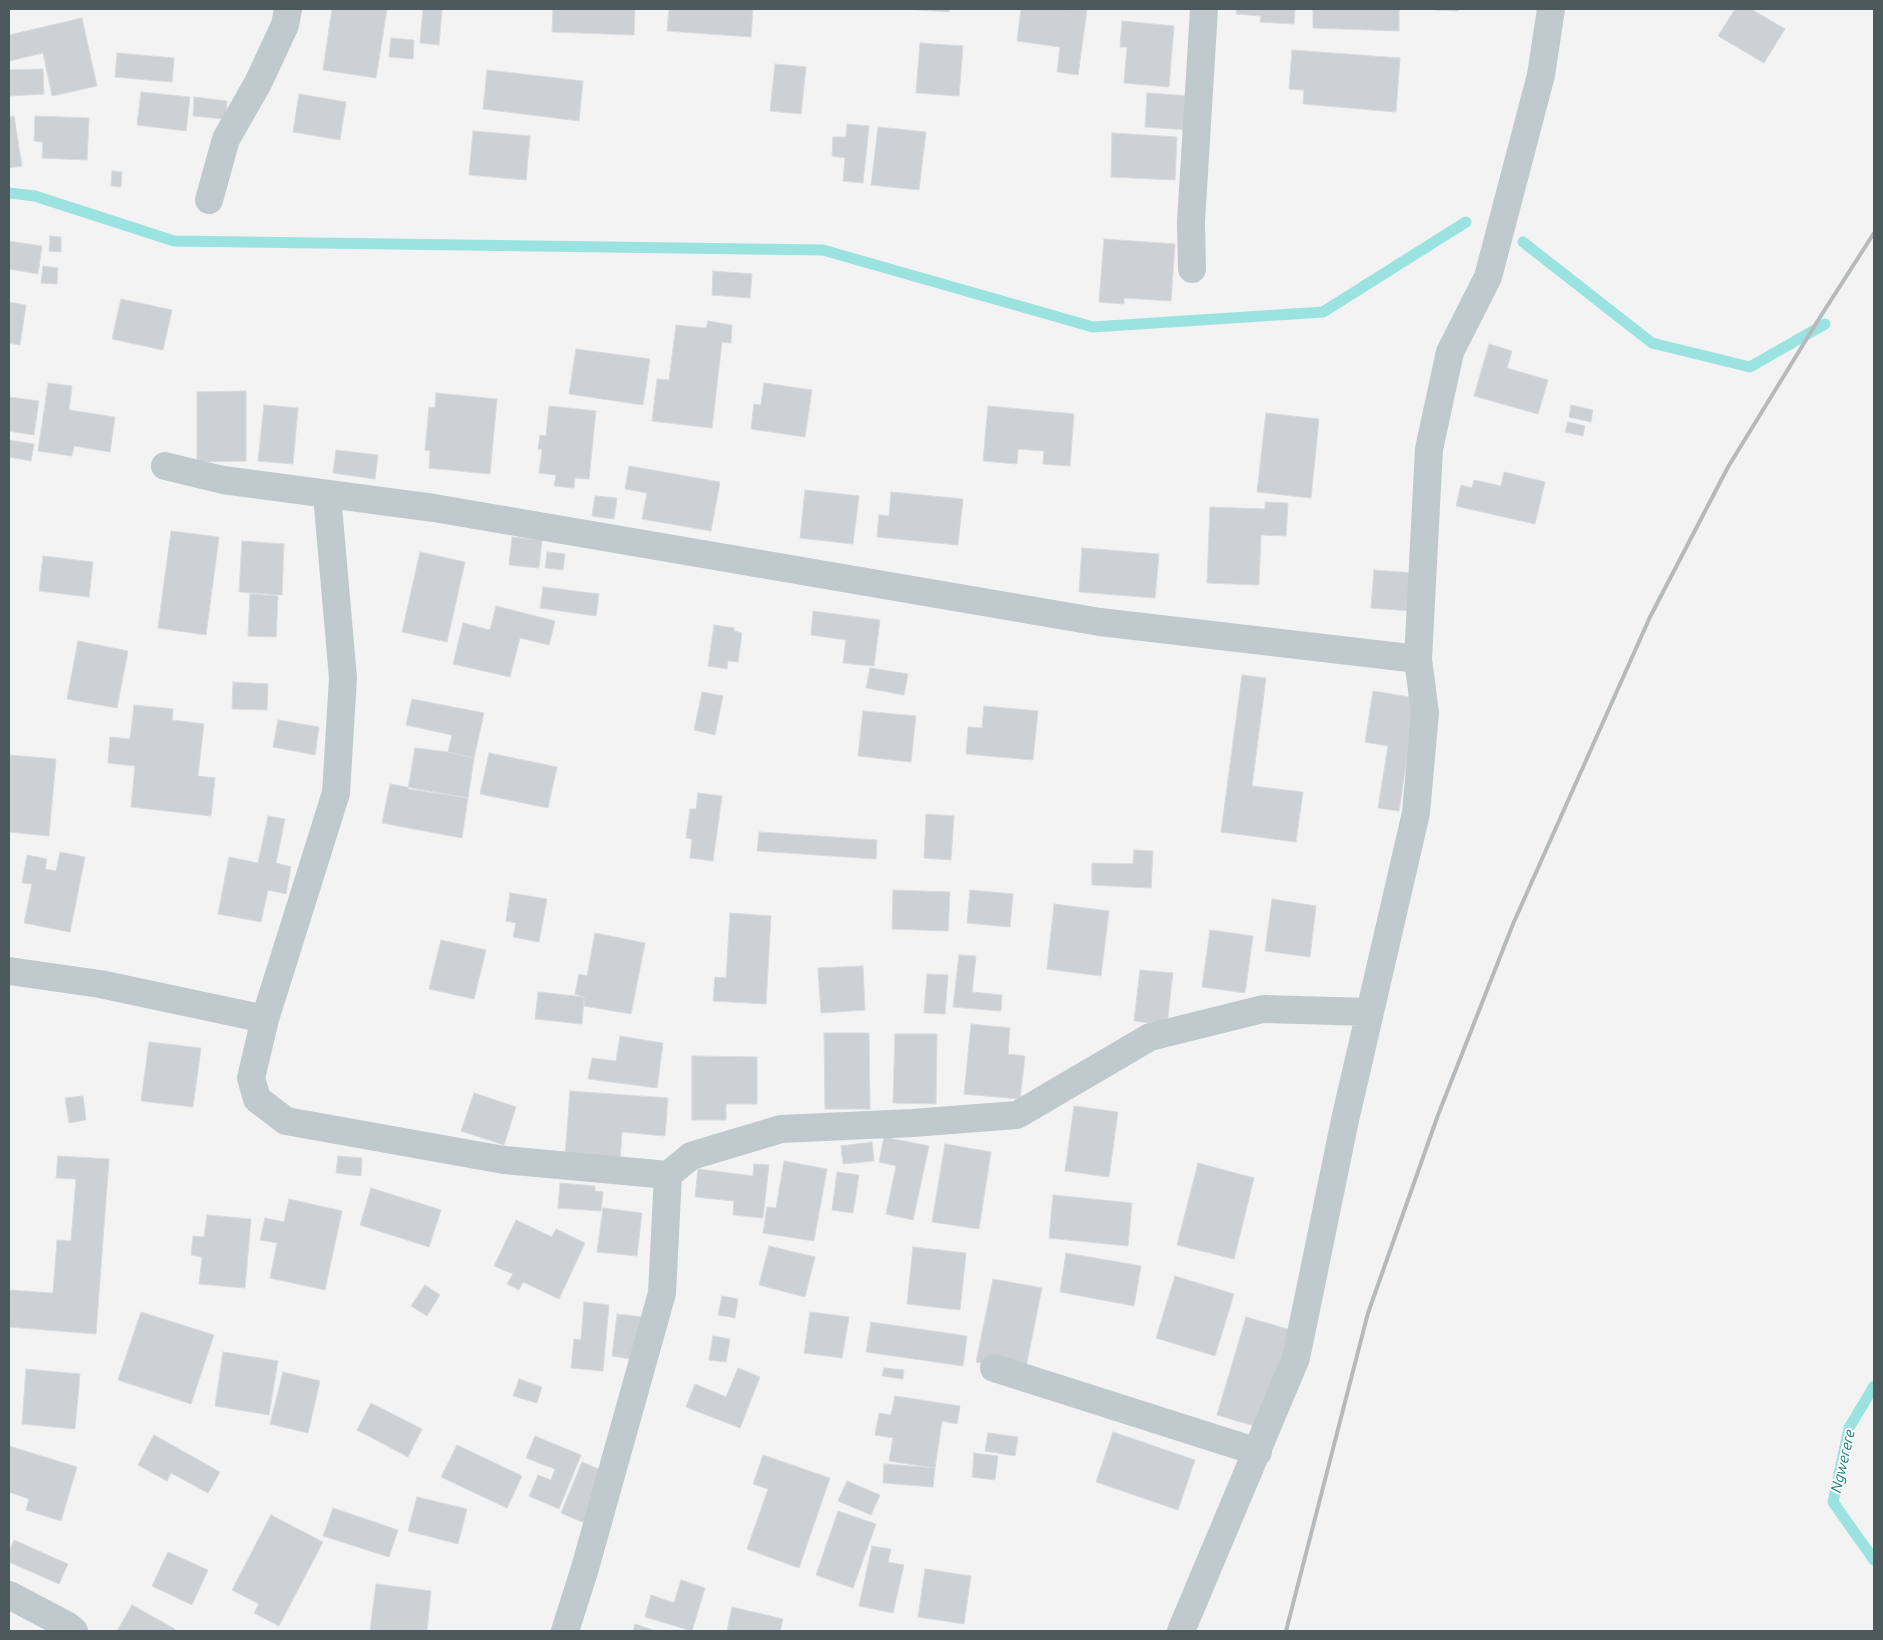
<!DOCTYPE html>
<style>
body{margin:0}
#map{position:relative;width:1883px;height:1640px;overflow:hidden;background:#f4f3f3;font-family:Ubuntu,sans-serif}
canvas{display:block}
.frame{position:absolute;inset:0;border:10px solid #4c5a5e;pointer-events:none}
</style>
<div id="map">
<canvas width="1883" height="1640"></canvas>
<div class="frame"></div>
</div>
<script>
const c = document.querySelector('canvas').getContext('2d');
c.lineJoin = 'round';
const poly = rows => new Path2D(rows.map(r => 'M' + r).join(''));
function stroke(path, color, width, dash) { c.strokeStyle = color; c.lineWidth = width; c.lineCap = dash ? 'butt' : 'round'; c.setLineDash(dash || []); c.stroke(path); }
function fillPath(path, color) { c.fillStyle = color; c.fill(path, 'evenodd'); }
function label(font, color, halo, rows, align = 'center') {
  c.font = font + ' Ubuntu,sans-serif'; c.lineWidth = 4; c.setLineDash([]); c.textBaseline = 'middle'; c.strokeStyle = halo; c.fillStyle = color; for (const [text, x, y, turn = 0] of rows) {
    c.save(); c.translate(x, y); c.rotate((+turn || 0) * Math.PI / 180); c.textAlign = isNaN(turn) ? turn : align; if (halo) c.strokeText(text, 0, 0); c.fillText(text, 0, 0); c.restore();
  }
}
stroke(poly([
 [9,193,35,196,174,241,823,250,1093,327,1323,312,1466,222],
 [1523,242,1652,343,1750,367,1825,324],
 [1874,1386,1849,1428,1833,1502,1874,1560]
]), '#9be3e0', 11);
const building = poly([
 [332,9,387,9,376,78,323,70,332,9],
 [423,9,442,9,439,45,420,43,423,9],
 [553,9,635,9,634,35,552,32,553,9],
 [669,9,753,9,751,37,667,31,669,9],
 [905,9,950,9,949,12,905,9],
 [1021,9,1087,10,1078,75,1057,72,1060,47,1017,41,1021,9],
 [1237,9,1295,9,1294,24,1260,22,1261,16,1236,14,1237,9],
 [1313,9,1399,9,1399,31,1313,28,1313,9],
 [1434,9,1458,9,1458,11,1434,10,1434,9],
 [1735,9,1751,9,1785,29,1764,63,1718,36,1735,9],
 [82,18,97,86,52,96,43,53,9,61,9,35,82,18],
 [1122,21,1174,26,1169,87,1124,83,1127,47,1120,47,1122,21],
 [391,38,414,40,413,59,389,57,391,38],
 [920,43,963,46,959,96,916,93,920,43],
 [1292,50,1400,58,1396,112,1303,104,1304,90,1289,89,1292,50],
 [117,53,174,58,172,82,115,77,117,53],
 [775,64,806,67,801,114,770,111,775,64],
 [43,69,44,94,9,96,9,70,43,69],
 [487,70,583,81,579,121,483,109,487,70],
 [141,92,190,97,186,131,137,125,141,92],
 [1147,93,1190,96,1188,130,1145,127,1147,93],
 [299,94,346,102,340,140,293,132,299,94],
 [194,97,227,101,225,119,193,116,194,97],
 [14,116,22,166,9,168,9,117,14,116],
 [35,116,89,118,87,160,42,158,43,142,34,141,35,116],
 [847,124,869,126,863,183,843,181,845,158,832,156,833,137,846,137,847,124],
 [878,127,926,132,919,190,871,185,878,127],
 [473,131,530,136,526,180,469,175,473,131],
 [1112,133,1177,137,1175,180,1111,177,1112,133],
 [112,171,122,172,121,187,111,186,112,171],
 [50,236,61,237,61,252,49,251,50,236],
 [1104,239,1175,244,1171,301,1124,298,1124,304,1099,302,1104,239],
 [9,241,42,246,38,274,9,269,9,241],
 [43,266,58,268,57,284,41,283,43,266],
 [713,271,752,274,750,298,712,295,713,271],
 [121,299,172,310,163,350,112,339,121,299],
 [9,302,26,305,20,345,9,343,9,302],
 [708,321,732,325,731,343,722,342,712,428,652,421,657,379,669,380,676,325,706,328,708,321],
 [1489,344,1512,351,1507,368,1548,380,1538,414,1474,396,1489,344],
 [576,349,650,359,643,405,569,394,576,349],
 [48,383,72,386,69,410,115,417,110,452,74,446,72,456,38,451,48,383],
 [764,383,812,390,805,437,751,429,754,404,761,405,764,383],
 [246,391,246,461,197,462,197,392,246,391],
 [436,393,497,399,490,474,429,468,430,451,425,450,429,407,435,408,436,393],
 [9,397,39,401,34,435,9,431,9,397],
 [264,405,298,408,293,464,258,461,264,405],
 [1571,405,1593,410,1591,422,1569,417,1571,405],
 [549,406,596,411,589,479,575,478,574,488,554,486,556,475,539,473,542,450,538,449,540,435,546,436,549,406],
 [988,406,1074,414,1070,466,1043,464,1044,451,1018,449,1017,464,983,461,988,406],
 [1266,413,1319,419,1311,498,1257,492,1266,413],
 [1568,422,1585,426,1583,436,1565,432,1568,422],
 [9,440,34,444,31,461,9,457,9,440],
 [336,450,378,455,375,479,333,473,336,450],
 [629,466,720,482,711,531,642,519,647,493,625,489,629,466],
 [1504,472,1545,482,1535,524,1456,506,1461,485,1472,488,1474,480,1501,486,1504,472],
 [805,490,859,496,853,544,800,538,805,490],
 [891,492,963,499,958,545,877,537,879,515,889,516,891,492],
 [595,496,617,498,614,519,592,516,595,496],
 [1265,502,1288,503,1286,536,1261,535,1259,585,1207,583,1210,507,1265,509,1265,502],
 [171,531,219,537,206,635,158,628,171,531],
 [512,537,542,540,539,568,509,565,512,537],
 [242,541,284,544,282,595,239,592,242,541],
 [1082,548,1159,554,1155,598,1079,592,1082,548],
 [420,552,465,562,447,642,402,632,420,552],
 [547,552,565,554,563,570,545,568,547,552],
 [43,556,93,562,89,597,39,591,43,556],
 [1374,570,1414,573,1412,611,1371,608,1374,570],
 [543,587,599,594,596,616,540,608,543,587],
 [250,594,278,596,276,637,248,636,250,594],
 [496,606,555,621,549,645,520,638,510,677,453,664,463,623,490,630,496,606],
 [813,611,880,620,874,666,843,663,846,640,811,635,813,611],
 [714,625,734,628,734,631,742,633,738,662,728,661,727,669,708,666,714,625],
 [78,641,128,651,117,708,67,699,78,641],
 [870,668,908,674,904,695,866,688,870,668],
 [1242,675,1266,678,1252,786,1303,792,1296,842,1221,832,1242,675],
 [233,682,268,684,267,710,232,709,233,682],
 [1373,691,1416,698,1399,811,1378,808,1388,746,1365,742,1373,691],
 [702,692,723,696,715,735,694,730,702,692],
 [412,699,484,713,474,758,448,752,452,735,406,725,412,699],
 [134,705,173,709,172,720,204,724,198,776,215,778,211,816,131,807,135,766,108,763,110,737,130,739,134,705],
 [984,706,1038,711,1033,760,966,754,968,727,982,728,984,706],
 [863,711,916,716,911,762,858,756,863,711],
 [278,720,319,727,315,755,273,747,278,720],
 [415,748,448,752,474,758,468,798,408,789,415,748],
 [489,753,557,767,548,808,480,794,489,753],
 [9,755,56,759,49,836,9,832,9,755],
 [390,784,468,798,462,838,382,823,390,784],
 [698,793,722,796,713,861,690,858,692,839,686,838,690,809,696,809,698,793],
 [926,814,954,816,951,860,924,858,926,814],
 [268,816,285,819,276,863,291,867,286,894,268,890,261,922,218,914,229,857,258,863,268,816],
 [759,832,877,840,876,859,757,851,759,832],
 [1134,850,1153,851,1151,888,1092,885,1092,863,1133,864,1134,850],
 [60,852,85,857,70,932,24,923,32,884,22,883,27,855,47,859,45,869,56,871,60,852],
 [893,890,950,892,948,931,892,929,893,890],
 [970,890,1013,894,1010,927,967,923,970,890],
 [510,893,547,899,539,942,513,937,516,923,506,921,510,893],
 [1272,899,1316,906,1310,957,1265,951,1272,899],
 [1054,904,1109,911,1101,976,1047,969,1054,904],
 [730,913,771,916,766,1004,713,1001,715,977,726,978,730,913],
 [1210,930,1253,936,1245,993,1202,987,1210,930],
 [595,933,645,943,631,1014,584,1006,584,997,575,994,579,974,587,976,595,933],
 [441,940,486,950,474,999,429,989,441,940],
 [959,955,976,956,972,992,1002,995,1001,1011,953,1007,959,955],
 [863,966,865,1010,821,1013,818,968,863,966],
 [1140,970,1173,973,1167,1025,1134,1021,1140,970],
 [927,974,948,975,945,1014,924,1013,927,974],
 [538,992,584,997,582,1024,535,1019,538,992],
 [971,1024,1010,1028,1008,1054,1025,1056,1020,1099,964,1094,971,1024],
 [824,1033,869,1033,870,1109,825,1109,824,1033],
 [895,1034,937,1034,936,1104,893,1103,895,1034],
 [620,1036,663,1043,657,1088,588,1079,592,1058,616,1061,620,1036],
 [149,1042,201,1048,193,1107,141,1101,149,1042],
 [692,1056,757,1057,757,1104,726,1104,726,1120,692,1120,692,1056],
 [570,1091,668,1098,665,1136,622,1132,620,1162,565,1157,570,1091],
 [474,1093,516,1107,504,1145,461,1131,474,1093],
 [83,1096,86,1120,69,1123,65,1098,83,1096],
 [1074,1106,1118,1112,1109,1177,1065,1171,1074,1106],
 [884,1137,929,1146,913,1220,886,1214,896,1166,879,1162,884,1137],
 [872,1142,874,1161,843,1164,841,1146,872,1142],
 [945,1144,991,1152,979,1229,932,1222,945,1144],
 [58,1156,109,1159,96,1334,9,1327,9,1290,53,1293,57,1240,71,1241,76,1179,56,1178,58,1156],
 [338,1156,362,1158,361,1176,336,1173,338,1156],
 [784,1161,827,1169,814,1241,763,1233,767,1207,776,1208,784,1161],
 [1198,1163,1254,1178,1234,1259,1177,1245,1198,1163],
 [754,1164,769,1165,763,1218,733,1215,734,1201,695,1197,698,1169,753,1176,754,1164],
 [837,1172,859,1175,853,1213,832,1210,837,1172],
 [560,1183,595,1186,595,1191,603,1192,601,1211,558,1208,560,1183],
 [371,1188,441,1210,429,1247,360,1225,371,1188],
 [1053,1195,1132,1203,1128,1246,1049,1238,1053,1195],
 [289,1199,342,1211,325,1290,270,1278,277,1243,260,1240,265,1218,284,1222,289,1199],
 [603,1208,642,1213,637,1256,597,1252,603,1208],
 [207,1215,251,1219,245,1288,199,1284,202,1257,191,1255,193,1236,204,1237,207,1215],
 [516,1220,552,1237,556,1229,585,1243,559,1299,523,1282,519,1290,507,1284,513,1274,494,1266,516,1220],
 [769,1246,815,1257,805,1297,759,1285,769,1246],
 [913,1247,966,1253,960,1310,907,1304,913,1247],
 [1066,1253,1141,1266,1134,1306,1060,1292,1066,1253],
 [1175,1276,1234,1294,1215,1356,1156,1338,1175,1276],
 [993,1279,1042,1288,1025,1372,976,1362,993,1279],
 [425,1285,440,1295,427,1316,411,1306,425,1285],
 [722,1296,738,1299,735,1318,718,1315,722,1296],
 [584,1302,609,1305,603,1371,571,1368,574,1339,581,1340,584,1302],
 [141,1312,214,1335,191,1404,118,1380,141,1312],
 [810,1312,849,1317,842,1358,804,1353,810,1312],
 [617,1314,642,1317,636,1360,612,1356,617,1314],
 [1246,1317,1291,1330,1261,1428,1217,1415,1246,1317],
 [871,1322,967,1336,963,1366,866,1352,871,1322],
 [713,1336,730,1339,726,1362,709,1360,713,1336],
 [223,1352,278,1361,269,1415,215,1406,223,1352],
 [738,1368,760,1377,740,1428,686,1407,695,1384,726,1397,738,1368],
 [884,1368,904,1370,903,1379,882,1376,884,1368],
 [26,1369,80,1374,75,1429,22,1424,26,1369],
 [283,1372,320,1381,308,1433,270,1424,283,1372],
 [519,1379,542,1387,537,1403,513,1396,519,1379],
 [895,1396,960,1406,957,1424,942,1421,935,1468,889,1461,893,1438,875,1435,879,1413,891,1415,895,1396],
 [371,1403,422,1429,408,1457,357,1430,371,1403],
 [1113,1432,1195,1460,1178,1510,1096,1482,1113,1432],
 [988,1433,1018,1437,1015,1456,985,1451,988,1433],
 [154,1435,220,1472,208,1493,171,1473,167,1481,138,1465,154,1435],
 [535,1436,581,1455,559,1509,529,1496,538,1475,551,1480,555,1469,526,1458,535,1436],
 [457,1445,522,1476,507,1508,441,1477,457,1445],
 [9,1446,77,1467,61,1521,26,1510,29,1499,9,1492,9,1446],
 [974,1453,998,1456,995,1480,972,1477,974,1453],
 [763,1455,830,1478,799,1568,747,1549,768,1489,753,1484,763,1455],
 [582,1462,608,1473,587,1524,561,1513,582,1462],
 [884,1464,935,1468,933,1487,883,1483,884,1464],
 [847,1481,880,1495,871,1515,838,1501,847,1481],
 [417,1497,467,1509,458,1544,408,1531,417,1497],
 [333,1508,398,1530,389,1557,323,1536,333,1508],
 [838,1511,876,1524,853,1588,816,1575,838,1511],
 [271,1515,323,1542,279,1626,254,1613,259,1604,232,1590,271,1515],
 [14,1540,68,1564,59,1584,9,1562,9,1552,14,1540],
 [872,1546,891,1549,888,1562,904,1565,893,1613,859,1606,872,1546],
 [168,1552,208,1570,192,1605,152,1586,168,1552],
 [925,1569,971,1576,964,1624,918,1617,925,1569],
 [681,1580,705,1588,692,1631,645,1617,651,1595,674,1603,681,1580],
 [376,1584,431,1591,427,1631,370,1631,376,1584],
 [132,1605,175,1629,174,1631,117,1631,132,1605],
 [732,1607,783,1619,780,1631,727,1631,732,1607],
 [635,1624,656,1631,633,1631,635,1624]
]);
fillPath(building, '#cdd1d4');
stroke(building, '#d8dadd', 1);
stroke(poly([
 [209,200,226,139,258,83,285,25,288,9],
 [1192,269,1191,222,1204,9],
 [165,466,223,480,434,508,1100,622,1418,659],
 [327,495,343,678,336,793,265,1019,251,1078,257,1099,286,1121,504,1160,668,1175],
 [9,971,100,984,265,1019],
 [994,1368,1258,1452],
 [9,1595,68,1626,74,1631],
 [565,1631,585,1568,662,1293,668,1175,691,1156,781,1129,912,1123,1017,1115,1150,1037,1263,1009,1369,1012],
 [1181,1631,1296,1358,1345,1120,1416,813,1425,713,1418,659,1429,449,1450,352,1488,277,1541,75,1551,9]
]), '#c0cacd', 28);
stroke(poly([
 [1286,1631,1368,1313,1438,1115,1513,924,1650,617,1728,467,1817,322,1874,233]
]), '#b6babc', 4);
label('italic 15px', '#1c827e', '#fff', [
 ["Ngwerere",1843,1461,-77]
]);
</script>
